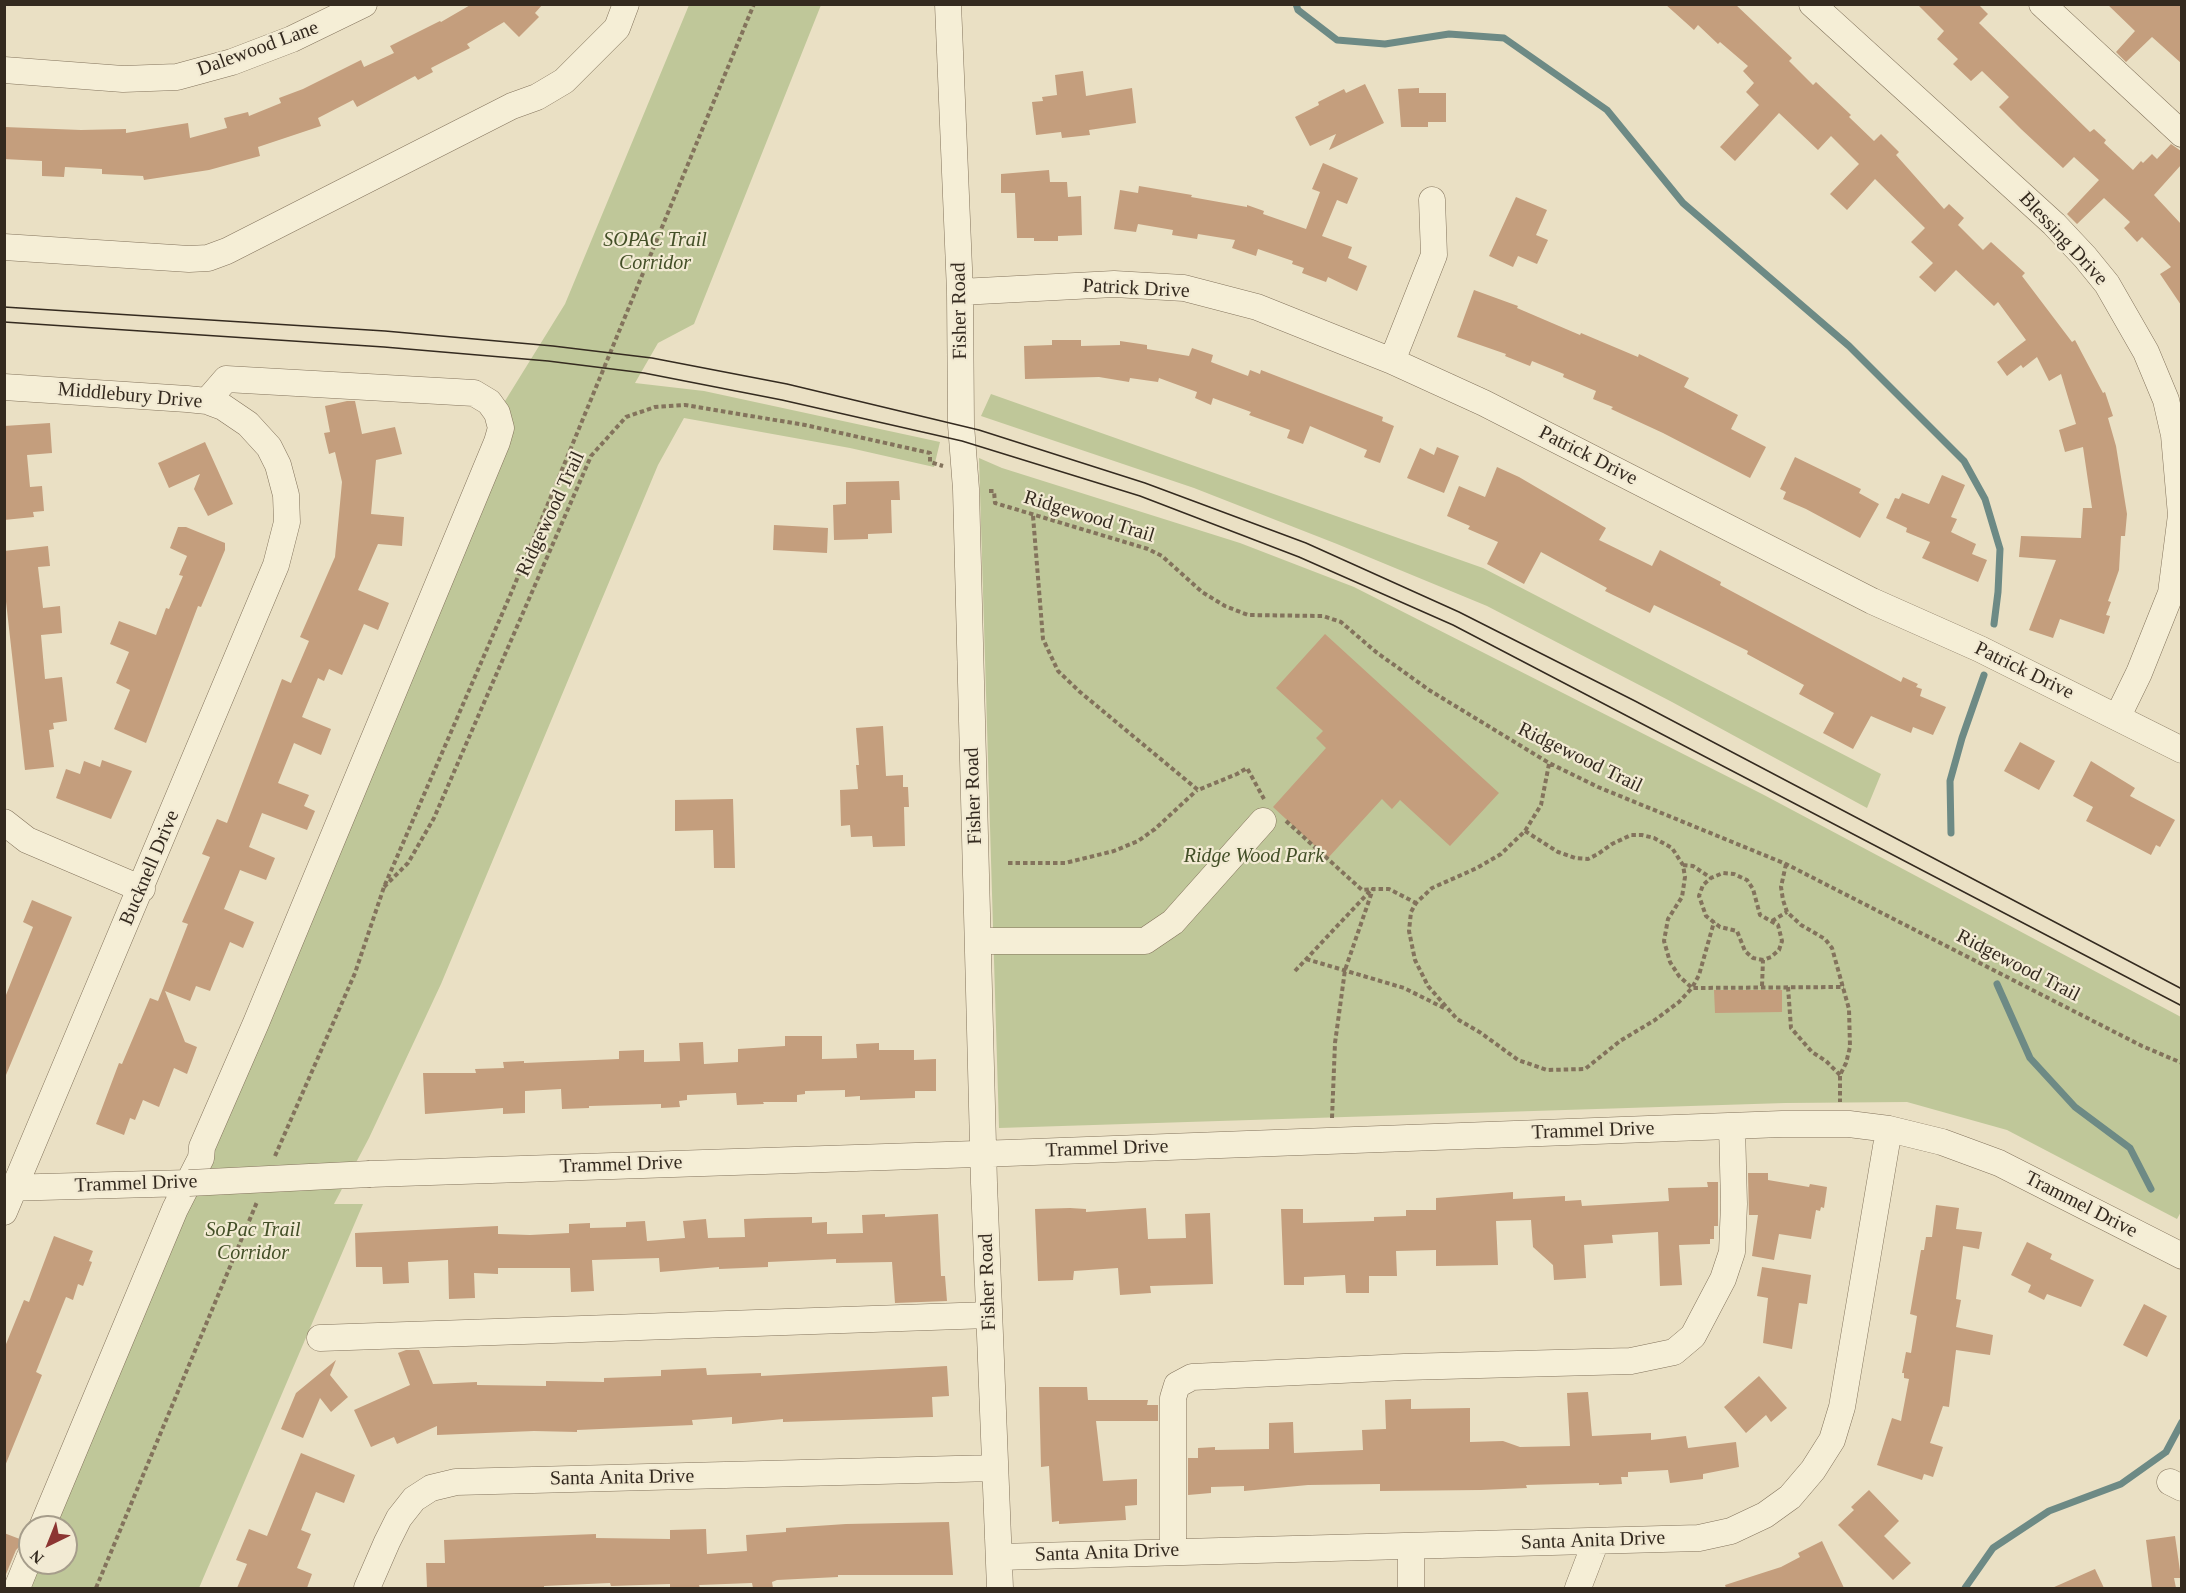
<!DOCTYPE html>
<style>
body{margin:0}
#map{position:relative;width:2186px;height:1593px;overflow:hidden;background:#eae0c4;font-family:Georgia,serif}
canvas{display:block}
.frame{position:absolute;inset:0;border:6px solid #342a1f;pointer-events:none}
.north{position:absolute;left:18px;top:1515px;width:60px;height:60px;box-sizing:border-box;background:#f2ead3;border:2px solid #a69d8b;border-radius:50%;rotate:223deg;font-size:16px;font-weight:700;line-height:24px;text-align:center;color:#342a1f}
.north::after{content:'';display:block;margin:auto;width:21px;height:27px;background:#8c3532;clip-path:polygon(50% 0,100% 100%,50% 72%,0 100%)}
</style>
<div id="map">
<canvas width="2186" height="1593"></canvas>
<div class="frame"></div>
<div class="north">N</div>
</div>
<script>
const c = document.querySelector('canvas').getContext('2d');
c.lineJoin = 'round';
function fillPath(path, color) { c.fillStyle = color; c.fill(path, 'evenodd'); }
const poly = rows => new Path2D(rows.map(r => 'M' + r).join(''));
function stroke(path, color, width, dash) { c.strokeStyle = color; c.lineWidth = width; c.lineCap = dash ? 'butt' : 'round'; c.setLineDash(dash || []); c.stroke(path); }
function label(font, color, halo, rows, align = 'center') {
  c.font = font + ' Georgia,serif'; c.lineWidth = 4.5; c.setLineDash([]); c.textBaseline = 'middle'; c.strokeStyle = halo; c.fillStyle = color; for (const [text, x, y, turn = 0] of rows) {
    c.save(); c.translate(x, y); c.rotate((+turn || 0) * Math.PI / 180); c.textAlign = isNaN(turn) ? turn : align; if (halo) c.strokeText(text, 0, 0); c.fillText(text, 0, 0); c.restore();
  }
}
fillPath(poly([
 [689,5,821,5,694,324,658,343,635,383,704,391,940,442,934,467,850,448,684,418,658,465,441,984,369,1138,334,1204,363,1204,199,1588,19,1588,30,1563,66,1563,66,1527,44,1527,505,401,565,304],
 [991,394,1483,568,1881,774,1867,808,1672,702,1487,606,1337,544,1194,488,981,416],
 [979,458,1002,468,1240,543,1354,587,1764,795,2181,1017,2182,1210,2177,1219,2007,1130,1907,1102,1785,1103,999,1128]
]), '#bfc799');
stroke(poly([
 [1296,4,1298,10,1337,40,1385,44,1449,34,1504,38,1607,110,1683,203,1849,346,1964,461,1985,499,2000,549,1998,592,1994,624],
 [1951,833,1950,781,1962,738,1984,675],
 [1997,984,2030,1058,2075,1107,2130,1148,2151,1189],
 [1965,1588,1993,1548,2049,1511,2121,1484,2166,1452,2182,1422]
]), '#6d8a85', 7);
fillPath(poly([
 [472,4,543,4,535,13,539,17,519,37,504,22,467,44,470,48,431,68,433,72,418,80,415,76,357,107,353,100,318,118,321,126,258,147,260,156,209,170,144,180,143,176,102,174,102,169,65,167,64,177,42,176,42,161,4,159,4,127,81,130,126,129,126,133,188,123,190,138,227,128,224,118,248,112,249,116,281,103,279,98,303,89,361,60,364,67,394,53,390,46,440,21,441,22],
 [1665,4,1735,4,1792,58,1789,61,1813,85,1816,82,1851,115,1849,117,1874,141,1881,134,1899,152,1896,155,1944,209,1949,204,1964,218,1958,225,1983,250,1991,242,2025,273,2022,276,2072,342,2075,340,2103,393,2105,392,2113,416,2108,418,2116,446,2127,514,2125,536,2121,536,2119,570,2108,601,2111,602,2106,615,2110,616,2104,634,2060,619,2053,638,2029,630,2056,560,2019,557,2021,536,2081,538,2083,508,2092,508,2083,447,2065,452,2059,430,2076,424,2061,374,2049,381,2037,357,2023,368,2021,365,2007,376,1997,362,2026,340,1998,302,1994,306,1956,270,1935,292,1919,277,1933,263,1911,242,1925,228,1875,179,1847,210,1830,194,1859,164,1831,136,1818,150,1779,113,1735,161,1720,147,1759,105,1746,92,1754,83,1743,71,1748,66,1720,42,1718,44,1698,25,1694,30],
 [1917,4,1978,4,1988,14,1979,23,2090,132,2094,129,2106,140,2104,143,2133,170,2141,161,2143,163,2152,154,2157,159,2171,144,2181,151,2181,165,2154,195,2181,224,2181,305,2160,274,2171,267,2142,237,2137,242,2124,228,2130,222,2104,198,2077,224,2067,214,2099,180,2074,157,2063,168,2021,129,1999,107,2009,97,1982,71,1971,81,1953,64,1958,59,1937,39,1944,31],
 [2107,4,2181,4,2181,63,2152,37,2126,62,2116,52,2135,31],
 [1083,71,1086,96,1132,88,1136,123,1089,130,1090,135,1062,138,1061,132,1036,135,1032,102,1043,101,1042,97,1057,95,1055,75],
 [1365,84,1384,123,1329,150,1336,134,1310,146,1295,117,1319,105,1318,102,1344,89,1346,93],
 [1419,88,1419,93,1446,93,1446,122,1428,122,1428,127,1401,127,1398,89],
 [1323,163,1358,178,1347,204,1337,200,1322,236,1352,247,1348,258,1367,266,1357,291,1328,277,1326,282,1302,273,1304,268,1292,264,1293,261,1258,249,1256,256,1232,248,1235,240,1198,234,1197,239,1172,235,1173,230,1138,224,1136,232,1114,229,1120,190,1138,193,1139,186,1192,195,1191,197,1247,207,1247,205,1264,211,1263,214,1306,229,1320,192,1312,189],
 [1049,170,1050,182,1067,182,1068,197,1081,196,1082,235,1058,236,1058,241,1034,241,1034,238,1017,238,1015,193,1001,193,1001,174],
 [1516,197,1547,210,1536,235,1548,240,1537,264,1518,256,1513,267,1489,256],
 [1474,290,1518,306,1517,308,1580,335,1581,333,1638,357,1639,354,1689,378,1684,387,1738,415,1731,429,1766,447,1750,478,1663,433,1611,409,1613,407,1593,399,1596,391,1563,377,1564,374,1532,361,1530,366,1505,356,1506,354,1457,337],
 [1052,340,1081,340,1081,346,1120,345,1120,341,1147,345,1147,349,1189,356,1192,348,1213,355,1211,362,1248,376,1250,370,1260,374,1261,370,1383,417,1382,421,1394,426,1380,463,1364,457,1367,450,1310,426,1303,444,1287,438,1290,430,1249,415,1251,412,1213,398,1211,405,1195,398,1197,392,1159,378,1158,382,1130,378,1129,382,1099,377,1025,379,1024,346,1052,345],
 [347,401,355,401,362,434,395,427,402,454,376,460,371,514,404,517,402,546,378,544,358,590,389,603,378,630,364,624,342,675,329,669,324,681,318,678,302,717,331,729,321,755,294,743,278,783,309,795,304,806,315,811,307,830,262,813,249,847,275,858,266,880,240,870,224,909,254,922,243,948,230,942,210,991,196,986,190,1001,165,991,185,1042,197,1047,187,1074,174,1068,159,1107,143,1100,135,1120,130,1118,124,1135,96,1124,119,1063,122,1064,150,998,158,1001,188,924,182,922,210,857,202,854,217,819,227,823,282,679,291,683,309,641,300,637,335,557,342,482,335,452,329,454,324,433,330,432,325,406],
 [50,423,52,453,27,455,30,487,42,486,44,511,33,512,34,517,4,520,4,426],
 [205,442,233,504,208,516,194,489,200,474,169,488,158,463],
 [1437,447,1459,456,1444,493,1407,478,1420,448,1434,455],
 [1795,457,1861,489,1859,493,1879,504,1860,538,1806,509,1783,499,1786,492,1780,489],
 [1497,467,1519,477,1606,528,1599,540,1652,566,1660,550,1721,582,1720,585,1901,682,1903,677,1918,684,1916,687,1922,689,1920,696,1946,707,1933,735,1913,727,1911,733,1871,716,1853,749,1823,733,1834,713,1799,694,1804,685,1747,654,1748,651,1706,630,1654,605,1650,613,1605,591,1607,588,1541,552,1524,584,1487,564,1498,542,1468,529,1470,526,1447,516,1459,486,1485,497],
 [1942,475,1965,485,1951,517,1957,519,1951,532,1976,544,1972,554,1987,560,1978,582,1922,558,1930,542,1906,532,1907,528,1886,518,1895,498,1899,499,1902,493,1929,504],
 [899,481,900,500,891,500,892,533,868,534,868,539,834,540,833,505,846,504,846,482],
 [774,525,828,528,827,553,773,550],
 [178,527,186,527,225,543,225,550,201,607,198,606,146,743,114,729,130,690,116,683,129,652,110,644,119,621,156,635,166,608,169,609,183,576,179,575,187,556,170,548],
 [48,546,50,566,38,567,43,608,60,606,62,633,41,635,45,679,62,677,67,721,53,723,54,729,49,730,54,767,25,770,4,584,4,551],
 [1325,634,1499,793,1450,846,1400,800,1392,809,1382,799,1328,858,1273,807,1326,748,1316,738,1323,731,1276,688],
 [883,726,886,776,903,775,903,787,908,787,909,807,904,807,905,846,873,847,872,836,851,837,850,825,841,826,840,790,858,789,856,765,859,765,856,728],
 [2020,742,2055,761,2039,790,2004,771],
 [102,760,132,771,111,819,56,798,66,769,80,774,84,761,100,767],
 [2091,761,2135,788,2130,796,2175,820,2160,847,2156,845,2151,855,2086,821,2093,807,2073,796],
 [733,799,735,868,714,868,713,830,675,831,675,800],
 [32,900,72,917,6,1075,4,1000,33,927,23,922],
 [1714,990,1782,990,1782,1012,1715,1013],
 [785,1036,822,1036,822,1059,857,1058,856,1044,879,1043,879,1050,914,1050,914,1060,936,1059,936,1091,915,1091,915,1098,860,1100,860,1096,845,1097,845,1090,805,1091,805,1094,797,1095,797,1102,763,1102,764,1104,737,1105,736,1093,687,1095,687,1100,679,1101,680,1107,661,1108,661,1104,589,1106,589,1108,562,1109,561,1089,525,1091,525,1113,503,1114,503,1108,425,1114,423,1073,476,1073,475,1069,504,1068,503,1062,524,1061,524,1063,619,1059,619,1051,644,1050,644,1062,680,1061,679,1043,703,1042,704,1064,738,1062,738,1049,785,1046],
 [1748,1173,1768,1173,1768,1180,1809,1187,1810,1184,1827,1187,1824,1208,1821,1207,1820,1211,1816,1210,1811,1239,1779,1234,1774,1260,1752,1256,1758,1215,1749,1215],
 [1707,1182,1718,1182,1718,1226,1714,1226,1714,1239,1710,1239,1710,1244,1679,1245,1682,1285,1660,1286,1658,1232,1612,1235,1613,1243,1584,1245,1586,1278,1554,1280,1553,1265,1533,1247,1531,1220,1496,1221,1498,1265,1436,1266,1436,1250,1396,1251,1397,1276,1369,1276,1369,1293,1346,1293,1345,1275,1304,1277,1304,1285,1284,1285,1281,1209,1303,1209,1303,1223,1374,1221,1374,1217,1406,1216,1406,1210,1436,1210,1436,1198,1513,1192,1513,1199,1565,1196,1565,1201,1581,1200,1582,1206,1669,1201,1668,1188,1708,1187],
 [1936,1205,1959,1208,1956,1229,1982,1232,1979,1249,1963,1246,1956,1299,1961,1300,1956,1327,1993,1335,1990,1355,1956,1350,1949,1407,1943,1406,1930,1443,1943,1447,1933,1477,1924,1474,1922,1480,1877,1465,1892,1418,1901,1421,1909,1379,1904,1378,1904,1373,1902,1373,1906,1352,1911,1353,1917,1316,1910,1314,1921,1250,1924,1250,1926,1237,1932,1237],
 [1070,1208,1086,1209,1086,1212,1146,1208,1148,1239,1186,1238,1185,1214,1210,1213,1213,1284,1150,1286,1151,1293,1120,1295,1118,1268,1074,1271,1073,1280,1038,1281,1035,1209],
 [885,1214,885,1217,938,1214,941,1276,945,1276,947,1301,895,1303,892,1262,836,1263,836,1259,768,1262,768,1267,719,1269,719,1267,660,1272,659,1258,592,1260,594,1291,571,1292,570,1268,498,1268,498,1274,474,1273,475,1298,449,1299,448,1260,408,1262,409,1283,383,1284,382,1267,356,1267,355,1233,498,1226,498,1234,530,1235,569,1233,569,1224,590,1223,590,1228,626,1227,626,1222,645,1221,647,1241,685,1238,683,1221,706,1219,708,1238,745,1237,744,1219,766,1218,812,1217,812,1223,827,1222,827,1234,863,1233,862,1215],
 [54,1236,93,1251,89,1261,92,1262,83,1286,78,1284,73,1300,66,1297,36,1372,42,1375,5,1466,4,1349,24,1300,29,1302],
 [2027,1242,2052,1254,2050,1259,2094,1280,2081,1307,2047,1294,2044,1300,2028,1292,2031,1285,2011,1275],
 [1762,1267,1811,1275,1807,1304,1799,1303,1792,1349,1763,1343,1768,1298,1757,1296],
 [2144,1304,2167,1316,2147,1357,2123,1345],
 [406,1350,419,1350,433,1384,477,1382,477,1385,546,1386,546,1381,604,1382,604,1378,661,1376,661,1370,706,1368,707,1375,761,1373,761,1376,947,1366,949,1396,932,1397,933,1417,783,1422,783,1419,732,1424,732,1417,692,1420,693,1425,577,1430,577,1432,534,1431,437,1435,437,1426,397,1444,394,1437,371,1447,354,1410,410,1385,398,1353],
 [336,1360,330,1375,348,1397,331,1412,320,1398,303,1438,281,1429,296,1393],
 [1759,1376,1787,1408,1771,1422,1766,1415,1746,1433,1724,1407],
 [1039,1387,1087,1387,1088,1400,1148,1400,1147,1405,1158,1405,1158,1421,1096,1421,1103,1481,1137,1479,1137,1505,1125,1506,1126,1520,1059,1524,1059,1521,1052,1522,1049,1466,1041,1467],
 [1588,1392,1592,1436,1651,1433,1651,1440,1686,1436,1688,1448,1736,1442,1739,1467,1703,1474,1703,1479,1670,1483,1668,1470,1628,1472,1628,1477,1621,1477,1622,1484,1599,1485,1599,1483,1526,1485,1527,1488,1481,1490,1380,1491,1380,1484,1308,1485,1244,1491,1244,1486,1211,1487,1211,1493,1188,1495,1188,1458,1198,1458,1198,1448,1215,1447,1215,1450,1269,1449,1269,1423,1293,1422,1294,1453,1363,1450,1362,1430,1386,1429,1385,1400,1411,1399,1411,1409,1470,1408,1470,1442,1503,1441,1520,1447,1570,1446,1567,1393],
 [301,1453,355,1475,344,1503,316,1492,301,1530,311,1534,297,1568,312,1574,307,1588,237,1588,247,1564,236,1560,249,1529,267,1536],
 [1869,1490,1899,1521,1884,1536,1911,1563,1893,1580,1838,1525,1854,1510,1851,1507],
 [949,1522,953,1575,838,1575,838,1577,777,1580,772,1582,773,1588,753,1588,752,1583,699,1585,700,1588,670,1588,670,1584,611,1586,610,1583,544,1586,544,1588,427,1588,426,1563,445,1563,444,1540,596,1534,596,1538,670,1539,670,1530,706,1529,707,1554,747,1551,746,1535,786,1532,786,1528,846,1524],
 [4,1533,25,1541,16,1550,4,1579],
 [2175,1536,2181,1578,2174,1578,2176,1588,2152,1588,2146,1540],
 [1822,1541,1844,1588,1726,1588,1725,1585,1781,1567,1800,1557,1798,1553],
 [2095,1569,2104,1588,2052,1588]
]), '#c49e7d');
const minor = poly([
 [948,4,960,292,961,425,966,489,984,1183,1000,1588],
 [1812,4,2054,224,2085,257,2107,284,2146,352,2166,400,2174,435,2181,515,2171,593,2139,673,2118,716],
 [2042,4,2182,134],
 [4,70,123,79,177,77,232,62,292,39,364,4],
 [4,247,189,259,208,258,227,251,512,106,537,97,564,81,617,28,626,4],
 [960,292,1114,284,1184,288,1257,307,1392,361,1484,403,1872,601,1980,649,2182,750],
 [1392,361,1434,255,1432,200],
 [4,387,187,399,207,401,223,407,248,424,269,447,278,465,286,495,287,522,276,565,4,1212],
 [4,822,27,840,142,889],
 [979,941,1145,941,1173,922,1263,821],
 [370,1174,1007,1153,1782,1124,1849,1124,1889,1129,1942,1142,1999,1163,2182,1256],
 [4,1188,189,1183],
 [320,1338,989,1315],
 [2170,1482,2182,1488],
 [42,1527,175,1209,201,1158,202,1147,256,1023,497,442,501,428,497,413,489,402,474,393,226,379,207,401],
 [1173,1551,1173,1398,1177,1385,1192,1377,1404,1367,1631,1361,1674,1352,1693,1336,1723,1279,1732,1252,1734,1204,1732,1126],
 [999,1557,1699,1538,1731,1531,1765,1515,1790,1497,1813,1470,1832,1440,1842,1407,1889,1129],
 [17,1588,30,1556],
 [367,1588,387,1542,399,1518,414,1499,431,1488,456,1482,994,1468],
 [1411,1588,1411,1546],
 [1578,1588,1596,1541]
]);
stroke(minor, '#83735c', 27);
stroke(poly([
 [989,491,994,491,995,503,1148,549,1162,556,1202,592,1225,606,1248,615,1323,616,1341,622,1376,652,1429,690,1549,763,1598,787,1786,864,2142,1046,2182,1063],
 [1033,516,1043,639,1058,671,1080,692,1198,790,1237,774,1247,768,1264,799],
 [1549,764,1541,805,1525,831,1501,854,1477,868,1432,888,1416,903,1411,912,1409,931,1415,960,1428,986,1457,1019,1481,1033,1518,1060,1547,1070,1585,1069,1620,1041,1655,1020,1679,1002,1692,988,1844,987],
 [1286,821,1362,890,1373,889],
 [1525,831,1558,852,1575,858,1588,859,1598,854,1612,844,1631,835,1642,835,1654,838,1672,848,1683,865,1685,877,1682,897,1668,919,1664,941,1670,962,1679,976,1692,988,1699,975,1714,922],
 [1008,863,1065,863,1114,851,1138,841,1155,829,1197,790],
 [1786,864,1781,887,1783,900,1787,912,1801,925,1825,939,1832,948,1849,1009,1850,1047,1846,1063,1840,1075,1840,1102],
 [1683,865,1693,866,1711,878],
 [384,887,408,863,434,818,591,456,626,417,655,407,685,405,805,425,930,453,930,462,943,466],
 [1772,921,1787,912],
 [1306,959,1404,988,1444,1008],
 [1295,971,1370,891],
 [1762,986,1763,960,1771,957,1779,950,1782,941,1778,925,1760,915,1753,889,1747,880,1734,874,1723,873,1711,878,1703,885,1699,896,1706,916,1720,927,1737,931,1745,951,1753,958,1763,960],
 [1788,987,1791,1028,1812,1052,1826,1061,1840,1075],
 [1332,1118,1335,1043,1345,970,1373,889,1389,889,1416,903],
 [275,1156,355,973,384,887,512,591,754,4],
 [96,1588,257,1202]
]), '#83735c', 4, [4.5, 3]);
stroke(minor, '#f5eed6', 26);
stroke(poly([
 [4,307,385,331,553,346,652,358,787,384,979,430,1145,483,1306,543,1459,612,1635,701,2182,989],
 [4,322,384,347,548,361,644,373,782,400,962,441,1140,496,1299,557,1453,625,2182,1006]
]), '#342a1f', 1.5);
const minorBridge = poly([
 [189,1183,370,1174]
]);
stroke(minorBridge, '#83735c', 27, []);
stroke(minorBridge, '#f5eed6', 26);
label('20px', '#342a1f', '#f2ead3', [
 ["Dalewood Lane",258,49,-20],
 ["Blessing Drive",2063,239,47],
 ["Patrick Drive",1136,289,3],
 ["Fisher Road",960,311,-91],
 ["Middlebury Drive",130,396,5],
 ["Patrick Drive",1588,456,27],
 ["Ridgewood Trail",551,514,-65],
 ["Ridgewood Trail",1089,517,17],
 ["Patrick Drive",2024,671,26],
 ["Ridgewood Trail",1580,758,26],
 ["Fisher Road",974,796,-92],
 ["Bucknell Drive",150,868,-67],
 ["Ridgewood Trail",2018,966,27],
 ["Trammel Drive",1593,1131,-2],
 ["Trammel Drive",1107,1149,-2],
 ["Trammel Drive",621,1165,-2],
 ["Trammel Drive",136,1184,-2],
 ["Trammel Drive",2081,1205,27],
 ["Fisher Road",988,1282,-92],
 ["Santa Anita Drive",622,1478,-1],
 ["Santa Anita Drive",1593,1541,-2],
 ["Santa Anita Drive",1107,1553,-2]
]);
label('italic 20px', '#434f27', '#f2ead3', [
 ["SOPAC Trail",655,241],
 ["Corridor",655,264],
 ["Ridge Wood Park",1254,857],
 ["SoPac Trail",253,1231],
 ["Corridor",253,1254]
]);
</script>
